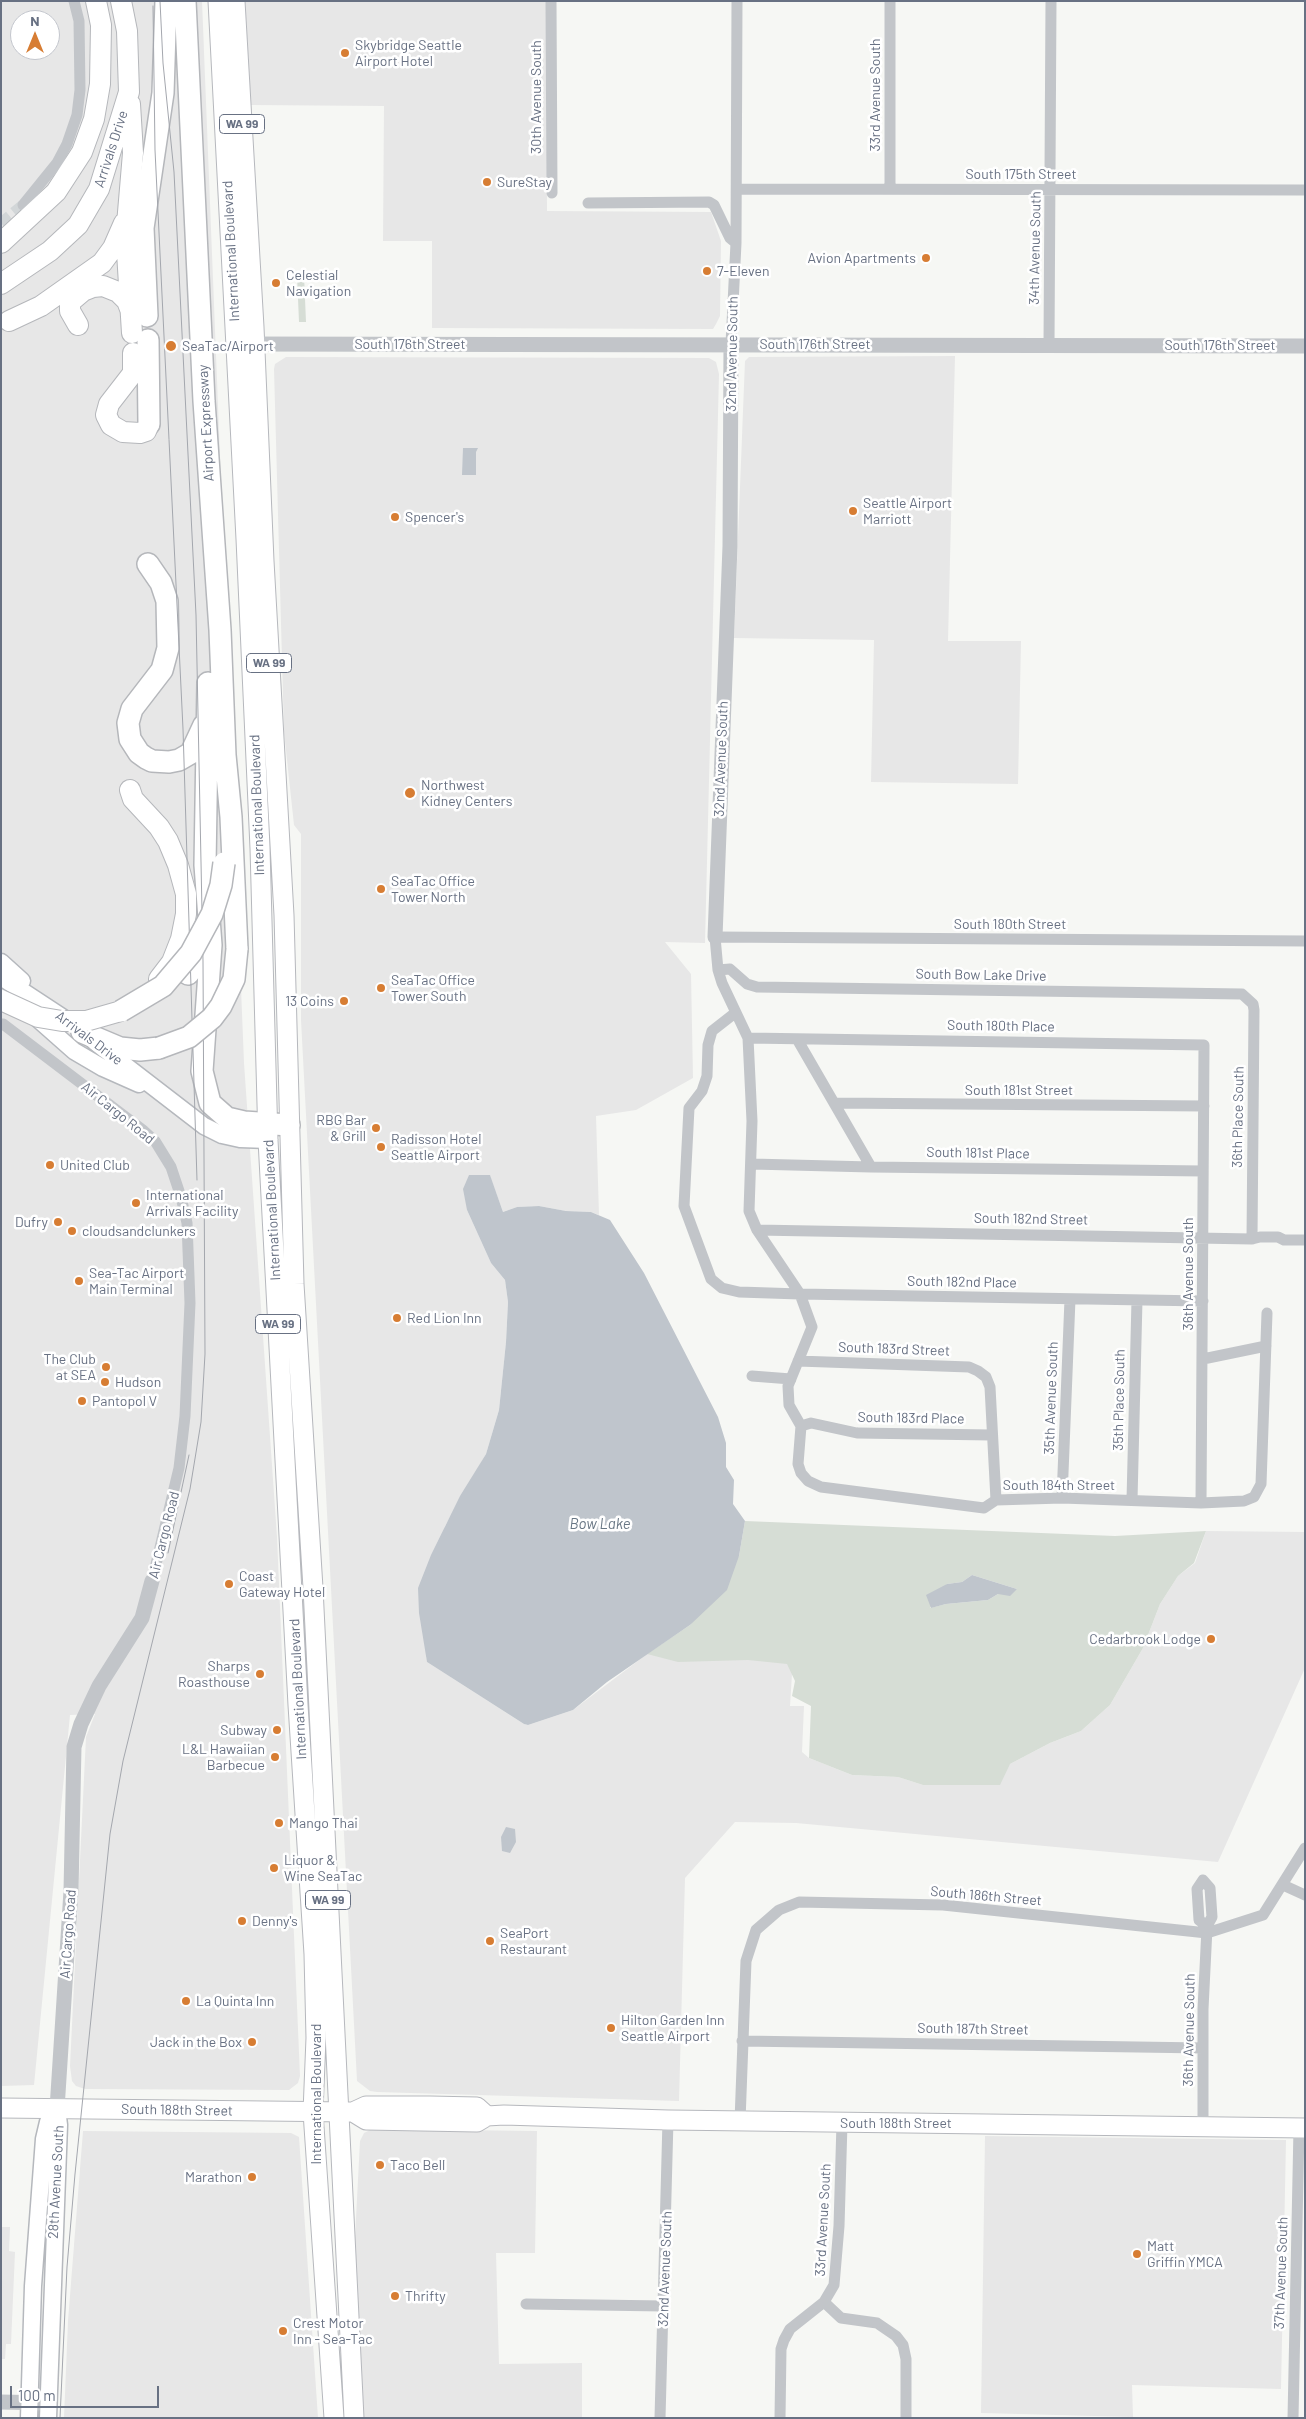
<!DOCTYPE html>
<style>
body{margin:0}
#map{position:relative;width:1306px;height:2419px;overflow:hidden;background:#f6f7f4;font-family:Barlow,sans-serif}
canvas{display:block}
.frame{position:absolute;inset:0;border:2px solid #687183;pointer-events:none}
.north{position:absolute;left:10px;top:10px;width:50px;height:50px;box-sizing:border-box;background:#fff;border:1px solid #c3c6cd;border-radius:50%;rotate:0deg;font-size:14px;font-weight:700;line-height:20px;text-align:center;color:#687183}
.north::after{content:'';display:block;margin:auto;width:18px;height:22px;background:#d77d33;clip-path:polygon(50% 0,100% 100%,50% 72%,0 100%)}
.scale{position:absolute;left:10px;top:2386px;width:149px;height:22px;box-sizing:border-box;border:2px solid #687183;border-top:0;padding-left:6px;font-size:15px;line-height:18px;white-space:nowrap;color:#687183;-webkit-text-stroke:4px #fff;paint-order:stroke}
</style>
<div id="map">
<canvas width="1306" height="2419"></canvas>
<div class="frame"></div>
<div class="north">N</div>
<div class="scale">100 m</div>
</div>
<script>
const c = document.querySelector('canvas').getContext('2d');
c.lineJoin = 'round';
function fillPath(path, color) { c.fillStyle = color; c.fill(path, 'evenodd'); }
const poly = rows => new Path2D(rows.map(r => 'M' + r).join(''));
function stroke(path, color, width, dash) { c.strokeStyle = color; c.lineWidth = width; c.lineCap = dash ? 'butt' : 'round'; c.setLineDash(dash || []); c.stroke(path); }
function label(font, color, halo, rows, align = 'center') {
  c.font = font + ' Barlow,sans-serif'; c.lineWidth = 5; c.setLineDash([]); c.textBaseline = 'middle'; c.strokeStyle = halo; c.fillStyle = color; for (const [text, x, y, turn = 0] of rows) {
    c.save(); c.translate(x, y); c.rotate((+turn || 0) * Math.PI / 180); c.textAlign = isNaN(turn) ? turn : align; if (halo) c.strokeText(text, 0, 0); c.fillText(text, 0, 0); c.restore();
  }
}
fillPath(poly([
 [1,1,202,1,244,1063,277,1537,300,2076,298,2083,289,2090,85,2089,76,2086,72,2081,70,2066,86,1737,95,1714,70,1715,34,2085,1,2086],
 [20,20,50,20,50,50,20,50],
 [245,1,546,1,547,211,711,212,721,241,720,316,716,324,713,329,432,328,432,241,383,241,384,106,251,105],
 [955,356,948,641,1021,641,1018,784,871,782,874,640,734,638,745,361,749,357],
 [286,357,709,358,716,362,719,374,705,943,665,942,691,974,693,1078,636,1110,596,1116,599,1215,591,1212,566,1211,539,1206,517,1207,503,1212,490,1176,467,1210,491,1263,505,1280,508,1302,506,1342,499,1410,486,1454,445,1526,426,1645,427,1662,524,1724,528,1725,573,1710,647,1654,793,1658,790,1706,804,1706,802,1752,809,1758,852,1775,898,1777,923,1785,1010,1764,1050,1743,1081,1731,1110,1705,1143,1648,1160,1604,1178,1576,1195,1563,1206,1531,1305,1532,1305,1668,1218,1862,796,1823,735,1822,685,1878,679,2101,377,2092,370,2091,357,2081,301,1020,301,834,294,825,284,732,274,369,275,364],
 [372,2129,537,2131,535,2253,496,2253,499,2364,582,2363,582,2418,364,2418,354,2257,360,2141,364,2133],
 [83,2131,291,2133,299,2137,318,2418,64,2418,68,2321],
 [985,2136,1286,2140,1281,2389,1132,2385,1133,2417,981,2413],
 [1,2227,10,2227,9,2251,15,2252,11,2344,6,2344,5,2359,1,2359]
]), '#e7e7e7');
fillPath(poly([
 [297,275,304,275,306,322,299,322],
 [745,1521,1115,1536,1206,1531,1194,1563,1178,1576,1160,1604,1143,1648,1110,1705,1081,1731,1050,1743,1010,1764,1000,1785,923,1785,898,1777,852,1775,809,1758,811,1706,792,1696,795,1681,787,1664,748,1660,678,1662,647,1654,690,1625,739,1556],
 [972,1575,1017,1589,998,1594,988,1600,946,1604,930,1608,947,1584,962,1582]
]), '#d6ddd5');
fillPath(poly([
 [463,448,478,448,476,452,476,475,462,475],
 [469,1175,490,1175,503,1212,517,1207,539,1206,566,1211,591,1212,610,1220,644,1273,718,1417,726,1443,726,1467,734,1480,733,1504,745,1521,739,1556,727,1590,690,1625,607,1682,573,1710,528,1725,524,1724,427,1662,419,1613,418,1588,431,1555,460,1496,486,1454,499,1410,506,1342,508,1302,505,1280,491,1263,467,1210,463,1189],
 [972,1575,1017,1589,1010,1596,998,1594,988,1600,946,1604,931,1608,926,1595,947,1584,962,1582],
 [506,1827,515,1829,516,1842,510,1853,502,1851,501,1837]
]), '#bfc5cc');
stroke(poly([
 [1,223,23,205]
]), '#d2d6d8', 11, [11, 5.5]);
const secondary = poly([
 [1,962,22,981],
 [1,977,68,1021],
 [31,1013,74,1051,103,1068,139,1084],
 [95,1042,204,1126,222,1135,240,1139,268,1140],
 [29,2418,33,2286,44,2139,48,2122,57,2109],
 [48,2418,59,2125,57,2109]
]);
const primary = poly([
 [218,1,246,539,260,848,268,1140,298,1705,314,1954,316,2038,313,2112,334,2418],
 [235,1,254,327,264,561,284,915,294,1284,313,1588,354,2418],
 [1,2108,353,2112,366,2106,430,2106,477,2107,487,2116],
 [353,2112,366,2120,477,2122,487,2116,504,2115,668,2120,1305,2128]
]);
const trunk = poly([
 [130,104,133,153,126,236,132,333],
 [1,243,56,192,82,152,94,119,100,84,101,25,96,1],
 [1,284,50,251,78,225,99,189,129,92,127,31,121,1],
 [9,321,41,306,102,263,113,248,124,223],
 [78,325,70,311,70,302,83,291,93,287,103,286,118,292,127,301,130,309],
 [133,353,133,373,109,404,106,415,111,425,123,432,140,433,146,431,149,424],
 [130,790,133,799,159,827,168,841,178,865,186,894,186,914,181,939,172,962,159,979]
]);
const motorway = poly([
 [185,1,204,401,220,630,225,755,231,817,237,949],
 [147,316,143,228,163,93,166,1],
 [148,340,149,424],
 [148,564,161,583,167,601,168,648,162,670,132,709,128,723,130,739,139,753,146,758,152,761,169,762,179,760,191,753,204,725],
 [208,683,205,865,211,945,202,1071,210,1103,227,1118,244,1122,289,1125],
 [188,974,201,957,209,940],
 [82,1032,120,1048,140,1050,159,1048]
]);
stroke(secondary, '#b5b8bd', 19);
stroke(primary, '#b6b8bd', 21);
stroke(trunk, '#b5b7bb', 22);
stroke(motorway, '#b5b7bb', 24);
stroke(poly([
 [551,1,552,193],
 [890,188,890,1],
 [737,189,1305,190],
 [588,203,709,202,714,205,730,238,736,243],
 [23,205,57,163,67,144,77,115,80,90,79,21,74,1],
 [731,344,736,243,737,1],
 [1049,344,1051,1],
 [718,970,730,969,747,984,757,987,1242,994,1253,1004,1254,1010,1252,1239],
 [735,1013,712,1031,708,1045,707,1076,702,1091,689,1108,684,1206,711,1279,722,1288,739,1292,800,1294,1203,1301],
 [3,1024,144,1131,155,1141,171,1167,181,1197,187,1223,190,1303,185,1416,179,1468,152,1581],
 [748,1038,1204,1045,1201,1503],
 [797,1039,871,1167],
 [834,1103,1204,1106],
 [752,1164,871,1167,1203,1171],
 [757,1230,1252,1239,1260,1237,1278,1237,1284,1240,1305,1240],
 [1267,1313,1261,1484,1254,1497,1244,1501,1201,1503,1062,1498,996,1500,984,1508,821,1487,808,1481,801,1473,798,1464,801,1426,789,1405,788,1386,812,1327,800,1294,757,1230,749,1211,752,1121,748,1038,722,983,718,970,715,937,1305,941],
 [1203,1359,1266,1346],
 [798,1361,969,1367,978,1371,986,1377,990,1387,996,1500],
 [752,1376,791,1379],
 [801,1426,811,1423,857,1433,991,1435],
 [1062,1498,1070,1299],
 [1132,1500,1137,1300],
 [1203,1880,1210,1888,1212,1917,1207,1926,1199,1920,1197,1889,1203,1880],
 [1283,1885,1305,1895],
 [742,2041,1203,2048],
 [740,2121,746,1961,756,1930,779,1910,799,1902,943,1905,1207,1933,1263,1915,1305,1848],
 [1203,2127,1203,2009,1207,1928],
 [824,2302,841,2318,877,2323,896,2336,903,2345,906,2359,906,2418],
 [526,2304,664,2306],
 [660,2418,668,2120],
 [780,2418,781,2349,784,2340,790,2329,824,2302,834,2285,839,2226,842,2123],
 [1293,2418,1299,2128]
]), '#c2c5c9', 11);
stroke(poly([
 [244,344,1305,346],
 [715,937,730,546,731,344],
 [57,2109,71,1891,74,1747,81,1724,99,1686,142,1618,152,1581],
 [1,2402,48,2403]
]), '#c2c5c9', 15);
stroke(secondary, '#fff', 16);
stroke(primary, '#fff', 19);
stroke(trunk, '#fff', 20);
stroke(motorway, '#fff', 21);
stroke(poly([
 [153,6,155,150,183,729,197,1180],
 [168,1553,189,1455],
 [60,2418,67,2267,75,2174,110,1834,123,1761,190,1489,201,1422,205,1354,203,961,196,615,174,172,163,63,160,1]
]), '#a4a7ae', 1);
const trunkBridge = poly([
 [1,1000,38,1017,62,1021,86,1021,121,1011]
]);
const motorwayBridge = poly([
 [121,1011,163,986,191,953,212,914,221,885,224,863],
 [159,1048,189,1037,212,1018,221,1006,234,979,237,949]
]);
stroke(trunkBridge, '#b5b7bb', 22, []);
stroke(motorwayBridge, '#b5b7bb', 24, []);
stroke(trunkBridge, '#fff', 20);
stroke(motorwayBridge, '#fff', 21);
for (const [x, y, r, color] of [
 [345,53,5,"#d77d33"],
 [487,182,5,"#d77d33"],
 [926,258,5,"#d77d33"],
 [707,271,5,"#d77d33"],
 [276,283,5,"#d77d33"],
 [171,346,6,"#d77d33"],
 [853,511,5,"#d77d33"],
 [395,517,5,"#d77d33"],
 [410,793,6,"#d77d33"],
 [381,889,5,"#d77d33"],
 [381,988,5,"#d77d33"],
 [344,1001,5,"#d77d33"],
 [376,1128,5,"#d77d33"],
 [381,1147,5,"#d77d33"],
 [50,1165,5,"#d77d33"],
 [136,1203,5,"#d77d33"],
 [58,1222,5,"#d77d33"],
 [72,1231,5,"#d77d33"],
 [79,1281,5,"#d77d33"],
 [397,1318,5,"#d77d33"],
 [106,1367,5,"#d77d33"],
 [105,1382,5,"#d77d33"],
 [82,1401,5,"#d77d33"],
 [229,1584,5,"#d77d33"],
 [1211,1639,5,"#d77d33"],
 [260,1674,5,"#d77d33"],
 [277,1730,5,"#d77d33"],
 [275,1757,5,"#d77d33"],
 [279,1823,5,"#d77d33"],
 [274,1868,5,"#d77d33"],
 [242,1921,5,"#d77d33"],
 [490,1941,5,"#d77d33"],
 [186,2001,5,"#d77d33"],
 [611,2028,5,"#d77d33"],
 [252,2042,5,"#d77d33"],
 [380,2165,5,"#d77d33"],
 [252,2177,5,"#d77d33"],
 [1137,2254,5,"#d77d33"],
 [395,2296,5,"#d77d33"],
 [283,2331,5,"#d77d33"]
]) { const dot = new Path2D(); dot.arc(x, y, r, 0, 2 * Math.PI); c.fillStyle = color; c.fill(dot); stroke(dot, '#fff', 2); }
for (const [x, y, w] of [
 [242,124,45],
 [269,663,45],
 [278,1324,45],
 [328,1900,45]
]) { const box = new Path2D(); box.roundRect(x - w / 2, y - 9.5, w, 19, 4); c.fillStyle = '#fff'; c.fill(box); stroke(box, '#687183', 1); }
label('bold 12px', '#687183', null, [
 ["WA 99",242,124],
 ["WA 99",269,663],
 ["WA 99",278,1324],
 ["WA 99",328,1900]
]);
label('14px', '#687183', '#fff', [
 ["Skybridge Seattle",355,45],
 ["Airport Hotel",355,61],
 ["SureStay",497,182],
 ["Avion Apartments",916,258,"right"],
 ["7-Eleven",717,271],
 ["Celestial",286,275],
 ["Navigation",286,291],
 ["SeaTac/Airport",182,346],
 ["Seattle Airport",863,503],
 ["Marriott",863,519],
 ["Spencer's",405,517],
 ["Northwest",421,785],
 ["Kidney Centers",421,801],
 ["SeaTac Office",391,881],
 ["Tower North",391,897],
 ["SeaTac Office",391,980],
 ["Tower South",391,996],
 ["13 Coins",334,1001,"right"],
 ["RBG Bar",366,1120,"right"],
 ["& Grill",366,1136,"right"],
 ["Radisson Hotel",391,1139],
 ["Seattle Airport",391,1155],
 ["United Club",60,1165],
 ["International",146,1195],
 ["Arrivals Facility",146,1211],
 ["Dufry",48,1222,"right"],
 ["cloudsandclunkers",82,1231],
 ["Sea-Tac Airport",89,1273],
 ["Main Terminal",89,1289],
 ["Red Lion Inn",407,1318],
 ["The Club",96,1359,"right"],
 ["at SEA",96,1375,"right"],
 ["Hudson",115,1382],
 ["Pantopol V",92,1401],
 ["Coast",239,1576],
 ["Gateway Hotel",239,1592],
 ["Cedarbrook Lodge",1201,1639,"right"],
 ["Sharps",250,1666,"right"],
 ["Roasthouse",250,1682,"right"],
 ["Subway",267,1730,"right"],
 ["L&L Hawaiian",265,1749,"right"],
 ["Barbecue",265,1765,"right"],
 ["Mango Thai",289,1823],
 ["Liquor &",284,1860],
 ["Wine SeaTac",284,1876],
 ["Denny's",252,1921],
 ["SeaPort",500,1933],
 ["Restaurant",500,1949],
 ["La Quinta Inn",196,2001],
 ["Hilton Garden Inn",621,2020],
 ["Seattle Airport",621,2036],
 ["Jack in the Box",242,2042,"right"],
 ["Taco Bell",390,2165],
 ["Marathon",242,2177,"right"],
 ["Matt",1147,2246],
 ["Griffin YMCA",1147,2262],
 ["Thrifty",405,2296],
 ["Crest Motor",293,2323],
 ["Inn - Sea-Tac",293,2339]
], 'left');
label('14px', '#687183', '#fff', [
 ["33rd Avenue South",875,95,-90],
 ["30th Avenue South",536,97,-90],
 ["Arrivals Drive",111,149,-72],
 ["South 175th Street",1021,174],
 ["34th Avenue South",1035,248,-89],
 ["International Boulevard",231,251,-93],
 ["South 176th Street",410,344],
 ["South 176th Street",815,344],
 ["South 176th Street",1220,345],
 ["32nd Avenue South",732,354,-89],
 ["Airport Expressway",206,423,-93],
 ["32nd Avenue South",721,759,-88],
 ["International Boulevard",257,805,-92],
 ["South 180th Street",1010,924],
 ["South Bow Lake Drive",981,975,1],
 ["South 180th Place",1001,1026,1],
 ["Arrivals Drive",89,1038,37],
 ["South 181st Street",1019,1090],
 ["Air Cargo Road",118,1113,39],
 ["36th Place South",1238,1117,-89],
 ["South 181st Place",978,1153,1],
 ["International Boulevard",272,1210,-93],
 ["South 182nd Street",1031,1219,1],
 ["36th Avenue South",1188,1274,-90],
 ["South 182nd Place",962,1282,1],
 ["South 183rd Street",894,1349,2],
 ["35th Avenue South",1051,1398,-88],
 ["35th Place South",1119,1400,-89],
 ["South 183rd Place",911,1418,1],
 ["South 184th Street",1059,1485],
 ["Air Cargo Road",164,1535,-76],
 ["International Boulevard",298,1689,-93],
 ["South 186th Street",986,1896,5],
 ["Air Cargo Road",68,1934,-86],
 ["South 187th Street",973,2029,1],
 ["36th Avenue South",1189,2030,-89],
 ["International Boulevard",316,2094,-90],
 ["South 188th Street",177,2110,1],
 ["South 188th Street",896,2123],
 ["28th Avenue South",56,2182,-87],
 ["33rd Avenue South",823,2220,-87],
 ["32nd Avenue South",665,2269,-88],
 ["37th Avenue South",1281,2273,-88]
]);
label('italic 15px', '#697785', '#fff', [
 ["Bow Lake",600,1524]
]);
</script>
